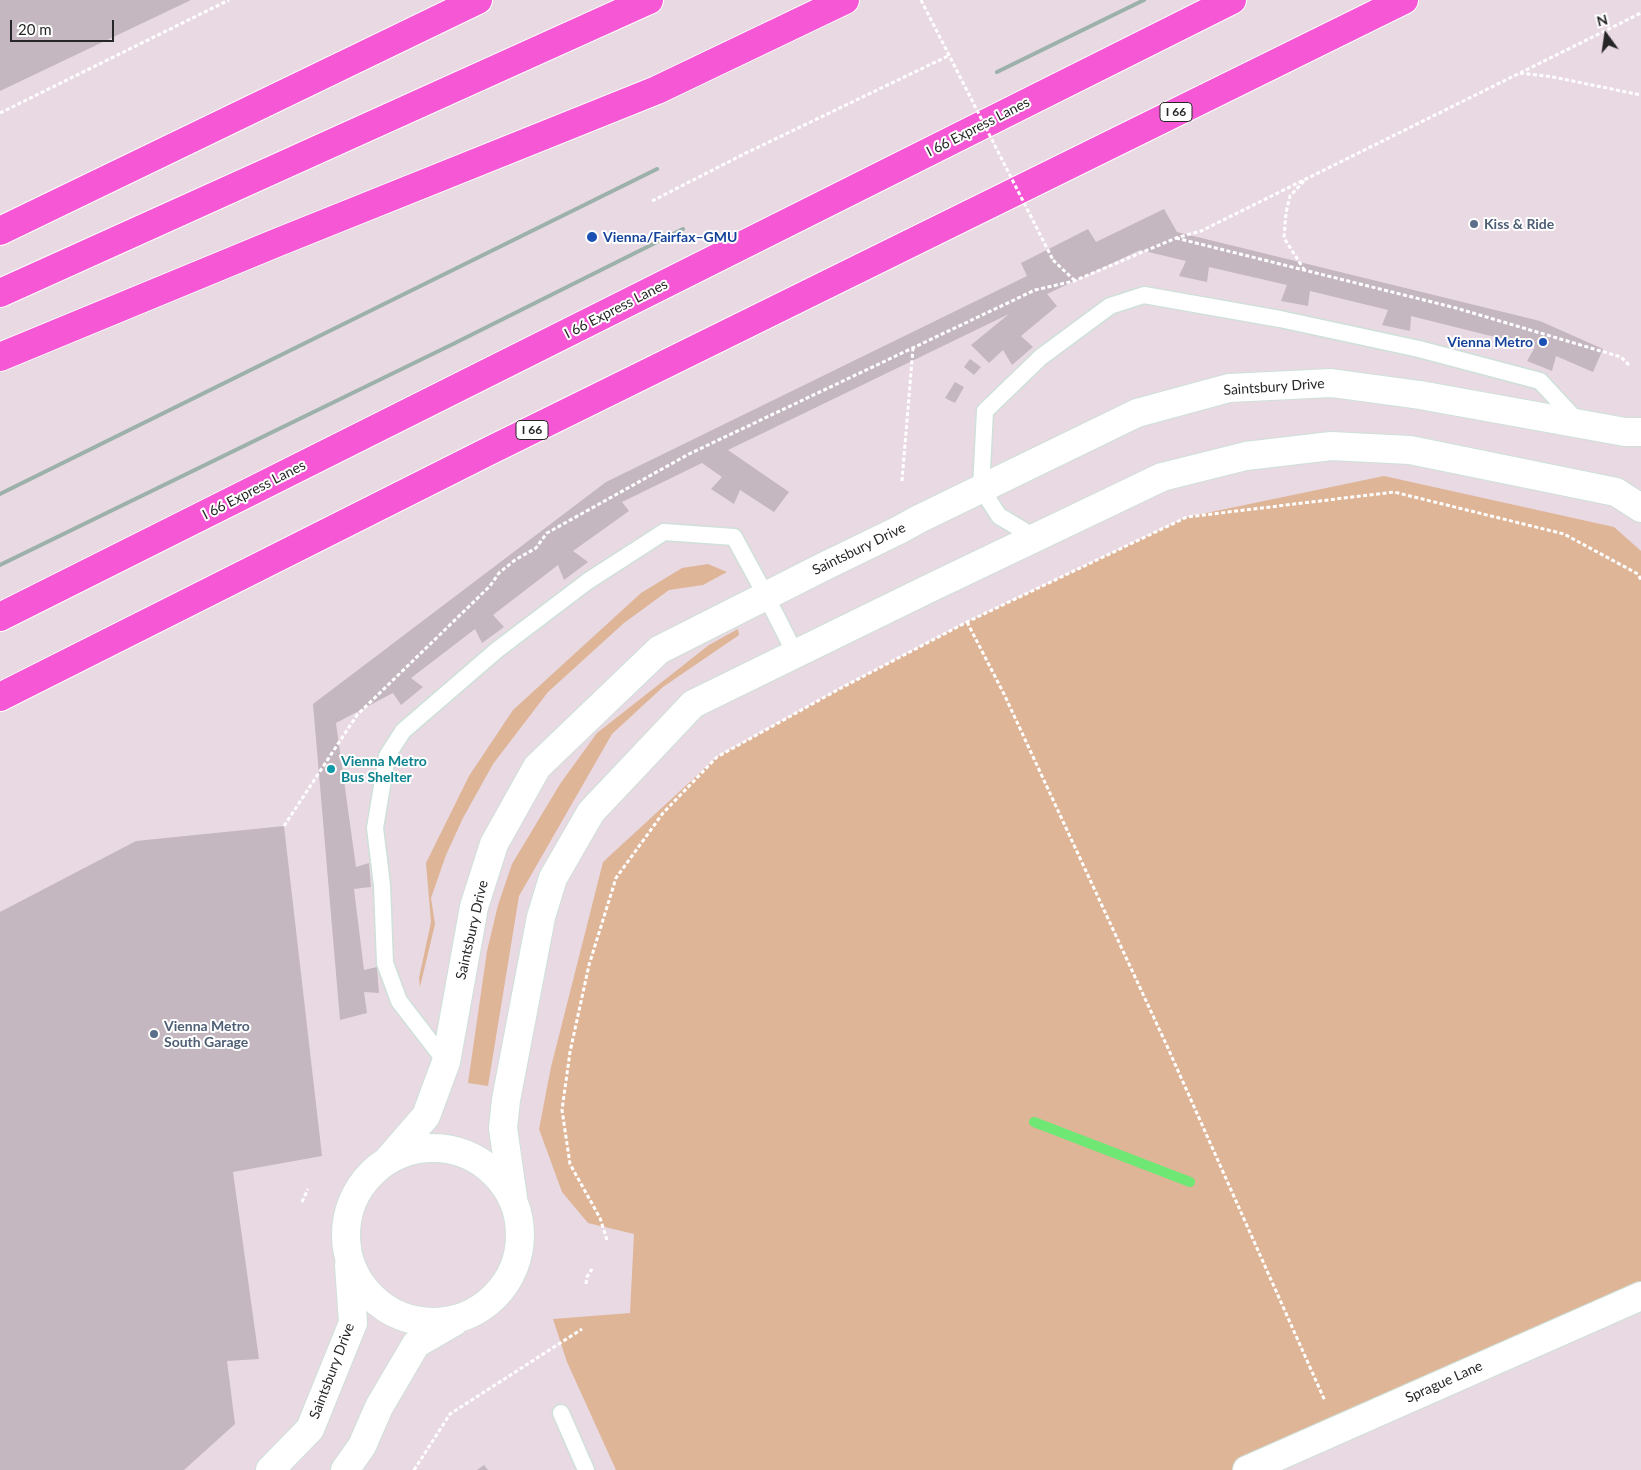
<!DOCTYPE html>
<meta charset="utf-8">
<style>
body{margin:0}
#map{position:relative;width:1641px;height:1470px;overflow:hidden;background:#e9d9e3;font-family:Lato,sans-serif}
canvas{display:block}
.north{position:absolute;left:1581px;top:10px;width:50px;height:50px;-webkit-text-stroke:4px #fff;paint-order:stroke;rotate:346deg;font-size:14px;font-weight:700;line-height:20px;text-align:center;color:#272727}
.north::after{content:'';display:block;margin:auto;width:18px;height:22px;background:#272727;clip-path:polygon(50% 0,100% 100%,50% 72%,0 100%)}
.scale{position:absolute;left:10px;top:20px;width:104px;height:22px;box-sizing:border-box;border:2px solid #272727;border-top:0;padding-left:6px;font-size:15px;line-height:18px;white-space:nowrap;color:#272727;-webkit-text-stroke:4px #fff;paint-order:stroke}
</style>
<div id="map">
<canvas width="1641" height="1470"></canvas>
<div class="north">N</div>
<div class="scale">20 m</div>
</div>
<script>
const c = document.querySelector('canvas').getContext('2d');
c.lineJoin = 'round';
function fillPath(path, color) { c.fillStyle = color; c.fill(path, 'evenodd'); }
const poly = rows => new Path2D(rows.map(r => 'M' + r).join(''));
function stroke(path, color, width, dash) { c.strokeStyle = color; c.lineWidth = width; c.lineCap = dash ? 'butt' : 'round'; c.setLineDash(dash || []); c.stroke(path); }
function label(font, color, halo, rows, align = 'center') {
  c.font = font + ' Lato,sans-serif'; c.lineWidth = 4; c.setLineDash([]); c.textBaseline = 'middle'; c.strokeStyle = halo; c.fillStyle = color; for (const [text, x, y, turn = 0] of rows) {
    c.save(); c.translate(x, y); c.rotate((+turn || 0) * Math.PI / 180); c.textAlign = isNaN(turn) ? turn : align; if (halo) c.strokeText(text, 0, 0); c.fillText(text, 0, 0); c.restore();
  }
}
fillPath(poly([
 [1384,476,1614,527,1641,551,1641,1294,1245,1470,616,1470,567,1362,553,1319,630,1313,634,1234,588,1223,562,1192,539,1129,551,1067,603,862,717,757,841,688,967,622,1187,517],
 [708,564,727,572,703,585,669,590,624,623,548,692,493,764,463,818,446,855,431,898,435,924,420,987,419,978,431,922,426,863,469,776,513,710,641,593,682,568],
 [738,629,739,635,663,687,612,734,519,896,488,1086,468,1083,487,951,498,905,512,864,560,784,597,733,709,645]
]), '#deb597');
stroke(poly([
 [1034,1122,1190,1182]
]), '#6fe774', 10);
fillPath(poly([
 [0,0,191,0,0,91],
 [1164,209,1177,232,1540,321,1603,349,1593,372,1556,356,1552,371,1527,361,1535,347,1411,316,1410,331,1382,325,1388,310,1310,291,1308,306,1281,301,1287,285,1209,267,1207,282,1179,276,1186,261,1140,250,1047,294,1057,306,1021,336,1033,347,1012,365,1003,350,989,363,971,345,1009,314,728,450,789,492,774,512,740,490,734,504,711,489,722,477,702,463,622,502,629,511,573,551,588,562,564,580,558,565,493,615,504,627,482,643,475,629,411,678,423,687,401,705,393,693,336,723,356,867,369,863,371,887,354,889,364,970,377,967,379,993,364,992,367,1013,340,1020,313,704,606,482,1027,276,1021,263,1088,229,1096,242],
 [970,359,981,367,974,375,964,367],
 [955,382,964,387,955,403,945,398],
 [284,826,322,1156,233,1172,259,1359,227,1361,235,1424,184,1470,0,1470,0,912,136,841],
 [484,1465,488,1470,477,1470]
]), '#c4b7c0');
const service = poly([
 [1036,538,999,516,981,488,985,411,1041,357,1110,306,1144,295,1280,319,1419,349,1540,381,1578,422],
 [446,1062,399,1001,385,963,382,885,375,828,387,756,403,731,497,650,588,581,664,532,734,537,766,596,795,653],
 [561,1413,586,1470]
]);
const minor = poly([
 [1247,1470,1641,1296]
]);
const tertiary = poly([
 '346 1235a87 87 0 1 1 174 0a87 87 0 1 1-174 0Z',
 [387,1161,426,1116,446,1062,474,907,494,844,537,767,659,650,823,567,899,530,919,519,1137,413,1229,388,1331,383,1420,395,1625,432,1641,432],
 [513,1198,503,1128,506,1100,541,917,553,878,591,812,693,704,928,589,1162,477,1246,456,1331,446,1410,450,1616,492,1641,508],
 [270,1470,310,1429,353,1323,349,1265],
 [345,1470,362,1446,379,1407,416,1344,454,1322]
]);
const motorway = poly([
 [0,231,478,0],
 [0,293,649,0],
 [0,357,276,243,657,90,845,0],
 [0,617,1232,0],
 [0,697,489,451,1404,0]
]);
stroke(service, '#cee0d8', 19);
stroke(minor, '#cee0d8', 30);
stroke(tertiary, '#cee0d8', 30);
stroke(motorway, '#fff', 30);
stroke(poly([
 [1520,73,1553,77,1641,95],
 [0,113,229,0],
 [1304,181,1290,196,1286,213,1284,238,1305,271],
 [652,201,744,154,948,56],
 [1176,238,1456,308,1621,357,1629,365],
 [1053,260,1074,280],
 [902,481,913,348],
 [967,622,1004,694,1167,1046,1325,1401],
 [284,826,357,715,490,586,499,573,515,560,536,548,547,533,689,454,1035,290,1074,281,1176,238,1201,231,1641,13],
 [302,1202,308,1189],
 [607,1240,600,1218,570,1164,562,1110,570,1052,589,965,616,878,663,813,717,757,841,688,967,622,1187,517,1394,492,1564,534,1638,574,1641,580],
 [586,1284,587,1277,592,1269],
 [414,1470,450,1414,582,1329]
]), '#fff', 3, [4, 2.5]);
stroke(service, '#fff', 16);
stroke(minor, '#fff', 28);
stroke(tertiary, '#fff', 28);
stroke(motorway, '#f657d5', 28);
stroke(poly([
 [997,72,1144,0],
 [0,494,657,169],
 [0,565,453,344,683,229]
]), '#9cb1a9', 4);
stroke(poly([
 [921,0,1053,260]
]), '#fff', 3, [4, 2.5]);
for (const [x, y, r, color] of [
 [1474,224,5,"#5c6f8a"],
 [592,237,6,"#1a4fb4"],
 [1543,342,5,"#1a4fb4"],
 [331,769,5,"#0f9aa8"],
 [154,1034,5,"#5c6f8a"]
]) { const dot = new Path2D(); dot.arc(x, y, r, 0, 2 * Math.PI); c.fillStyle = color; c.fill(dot); stroke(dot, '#fff', 2); }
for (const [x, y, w] of [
 [1176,112,32],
 [532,430,32]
]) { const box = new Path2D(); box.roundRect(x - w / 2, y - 9.5, w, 19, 4); c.fillStyle = '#fff'; c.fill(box); stroke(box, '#272727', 1); }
label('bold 12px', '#272727', null, [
 ["I 66",1176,112],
 ["I 66",532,430]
]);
label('14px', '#272727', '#fff', [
 ["I 66 Express Lanes",978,127,-27],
 ["I 66 Express Lanes",616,309,-27],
 ["Saintsbury Drive",1274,387,-4],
 ["I 66 Express Lanes",254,490,-27],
 ["Saintsbury Drive",859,549,-26],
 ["Saintsbury Drive",472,930,-77],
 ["Saintsbury Drive",332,1371,-69],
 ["Sprague Lane",1444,1382,-24]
]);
label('bold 14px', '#4e5e75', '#fff', [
 ["Kiss & Ride",1484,224],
 ["Vienna Metro",164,1026],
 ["South Garage",164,1042]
], 'left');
label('bold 14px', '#164399', '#fff', [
 ["Vienna/Fairfax–GMU",603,237],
 ["Vienna Metro",1533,342,"right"]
], 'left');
label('bold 14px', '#0d838f', '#fff', [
 ["Vienna Metro",341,761],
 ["Bus Shelter",341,777]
], 'left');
</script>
